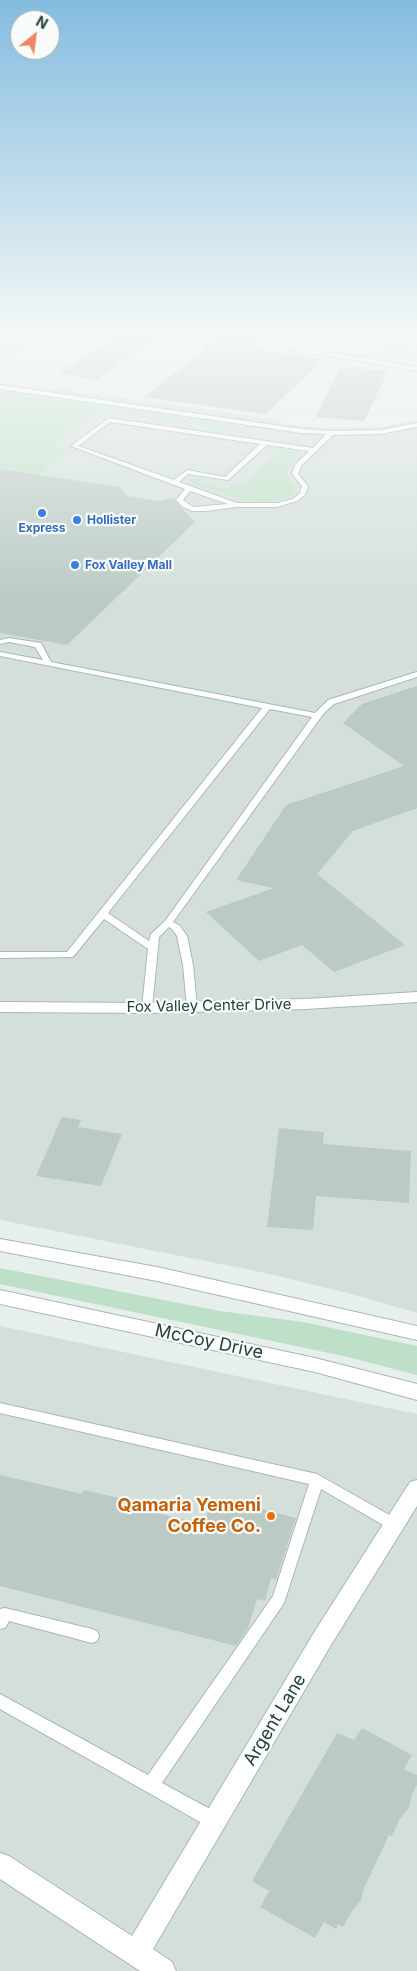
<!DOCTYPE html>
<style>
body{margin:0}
#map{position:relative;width:417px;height:1971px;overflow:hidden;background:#e6efeb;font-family:Inter,sans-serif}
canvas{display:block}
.north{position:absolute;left:10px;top:10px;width:50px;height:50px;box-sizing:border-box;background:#f7fbf9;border:1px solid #a3b1ad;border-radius:50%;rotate:29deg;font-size:14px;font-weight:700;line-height:20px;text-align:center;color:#24423a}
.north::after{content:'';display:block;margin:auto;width:18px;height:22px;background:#f4845f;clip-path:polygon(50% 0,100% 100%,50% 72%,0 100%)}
</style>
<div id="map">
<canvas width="417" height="1971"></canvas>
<div class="north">N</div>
</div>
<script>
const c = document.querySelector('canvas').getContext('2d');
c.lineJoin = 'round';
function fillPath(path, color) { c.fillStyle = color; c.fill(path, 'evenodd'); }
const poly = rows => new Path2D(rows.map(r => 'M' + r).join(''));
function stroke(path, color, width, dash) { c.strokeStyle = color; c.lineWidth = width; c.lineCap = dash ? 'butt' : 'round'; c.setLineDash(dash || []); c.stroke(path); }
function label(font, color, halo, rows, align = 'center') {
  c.font = font + ' Inter,sans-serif'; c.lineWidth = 4.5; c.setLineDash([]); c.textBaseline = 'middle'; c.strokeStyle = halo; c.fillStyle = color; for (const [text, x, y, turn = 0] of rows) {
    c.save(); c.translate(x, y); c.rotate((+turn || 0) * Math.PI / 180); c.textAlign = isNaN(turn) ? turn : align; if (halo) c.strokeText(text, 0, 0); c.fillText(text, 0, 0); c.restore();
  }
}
fillPath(poly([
 [0,331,48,331,0,363],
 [396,331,417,331,417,363,379,355,384,350,384,343],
 [0,383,45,390,52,388,280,420,283,424,321,428,380,427,417,420,417,1313,356,1295,261,1272,0,1220],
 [0,1326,417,1414,417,1971,0,1971]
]), '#d4dfda');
fillPath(poly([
 [0,391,90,406,95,405,224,424,227,427,219,433,215,432,217,428,111,412,106,416,94,414,53,445,68,450,39,474,0,468],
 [270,448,297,452,300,455,288,468,288,478,296,488,294,493,290,497,266,502,247,501,196,485,189,480,195,478,202,479,198,483,226,489,234,484,244,486,280,451,269,449],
 [0,1268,220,1311,303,1322,417,1346,417,1375,348,1357,0,1284]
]), '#bfe0c8');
fillPath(poly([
 [121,331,164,331,97,380,59,374],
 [226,331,272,331,252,349,324,359,266,414,143,397,205,350,203,350],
 [340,367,388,371,364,421,316,417],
 [0,469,119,487,127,496,157,501,172,498,195,522,67,645,0,633],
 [417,686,417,808,353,831,317,874,405,945,334,972,302,945,259,961,206,912,274,888,236,880,286,805,404,766,343,723,362,704],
 [62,1117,81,1120,78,1127,122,1134,101,1186,36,1176],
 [279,1128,324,1132,323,1144,411,1151,409,1203,316,1196,313,1230,267,1227],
 [0,1475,82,1494,84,1490,128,1500,126,1506,204,1524,211,1501,251,1511,252,1507,296,1518,276,1580,271,1578,265,1601,257,1599,248,1628,236,1646,0,1586],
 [362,1728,412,1755,404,1769,417,1775,417,1785,412,1794,409,1808,399,1820,392,1836,389,1835,364,1888,361,1900,352,1911,343,1927,338,1924,336,1929,324,1922,315,1938,260,1907,269,1891,252,1881,337,1733,354,1740]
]), '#bbcac4');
const service = poly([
 [31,331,38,331,0,355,0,351,31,331],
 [294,331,300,331,283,346,324,351,344,331,350,331,325,355,277,348,277,346,294,331],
 [404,346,407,348,406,349,380,350,367,361,362,360,377,347,404,346],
 [0,385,302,429,331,431,381,430,417,423,417,427,381,434,333,435,301,466,298,474,308,486,305,495,297,501,277,507,236,507,207,511,192,511,183,507,176,500,185,489,71,446,109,418,313,448,326,434,302,433,0,389,0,385],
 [110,422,260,444,225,477,187,470,174,480,78,446,110,422],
 [267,445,309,451,295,465,292,474,302,486,300,493,293,499,277,503,237,503,179,482,188,474,228,480,267,445],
 [190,491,228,504,193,507,183,500,190,491],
 [9,638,41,643,51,662,315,713,328,700,417,672,417,677,334,704,324,713,173,922,180,926,187,936,193,965,197,1007,196,1009,188,1009,187,1007,183,965,177,936,173,930,169,927,159,937,152,1008,147,1011,142,1008,148,949,104,919,73,957,0,958,0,952,67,952,262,708,0,656,0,652,43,660,35,647,9,642,0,644,0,640,9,638],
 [270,709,312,717,165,921,151,934,149,941,108,913,270,709],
 [0,1403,317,1474,400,1521,402,1525,400,1529,395,1531,390,1529,321,1489,284,1603,162,1783,221,1815,223,1821,221,1827,215,1829,209,1827,0,1709,0,1694,148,1775,273,1596,309,1484,0,1413,0,1403],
 [5,1608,92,1629,97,1631,99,1636,97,1641,92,1643,9,1621,5,1628,0,1629,0,1609,5,1608]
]);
const minor = poly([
 [322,351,417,367,417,371,325,355,321,353,322,351],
 [417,992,417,1002,306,1009,147,1013,0,1012,0,1002,147,1003,306,999,417,992],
 [417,1480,417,1506,331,1645,153,1949,172,1962,176,1971,140,1971,0,1879,0,1853,9,1856,132,1936,315,1631,410,1482,417,1480]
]);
const tertiary = poly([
 [0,1239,157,1267,417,1326,417,1340,157,1281,0,1251,0,1239],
 [0,1290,315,1358,417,1384,417,1400,315,1372,0,1304,0,1290]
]);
stroke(service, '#a8b8b2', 2);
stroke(minor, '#a8b8b2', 2);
stroke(tertiary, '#a8b8b2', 2);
fillPath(service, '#fff');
fillPath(minor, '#fff');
fillPath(tertiary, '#fff');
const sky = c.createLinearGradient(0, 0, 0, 607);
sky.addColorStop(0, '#84bce0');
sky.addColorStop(0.55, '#f4f8f6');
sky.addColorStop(1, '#f4f8f600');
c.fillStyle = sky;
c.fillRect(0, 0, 417, 607);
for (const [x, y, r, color] of [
 [42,513,5,"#3f7fe0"],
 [77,520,5,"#3f7fe0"],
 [75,565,5,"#3f7fe0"],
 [271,1516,5,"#e8710a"]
]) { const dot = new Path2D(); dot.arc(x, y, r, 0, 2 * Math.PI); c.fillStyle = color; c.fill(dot); stroke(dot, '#f7fbf9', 2); }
label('bold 12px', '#366cbe', '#f7fbf9', [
 ["Hollister",87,520],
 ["Express",42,528,"center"],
 ["Fox Valley Mall",85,565]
], 'left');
label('15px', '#24423a', '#f7fbf9', [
 ["Fox Valley Center Drive",209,1006,-1]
]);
label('18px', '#24423a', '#f7fbf9', [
 ["McCoy Drive",209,1342,12],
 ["Argent Lane",275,1720,-59]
]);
label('bold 18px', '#c56008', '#f7fbf9', [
 ["Qamaria Yemeni",261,1506],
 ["Coffee Co.",261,1527]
], 'right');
</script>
